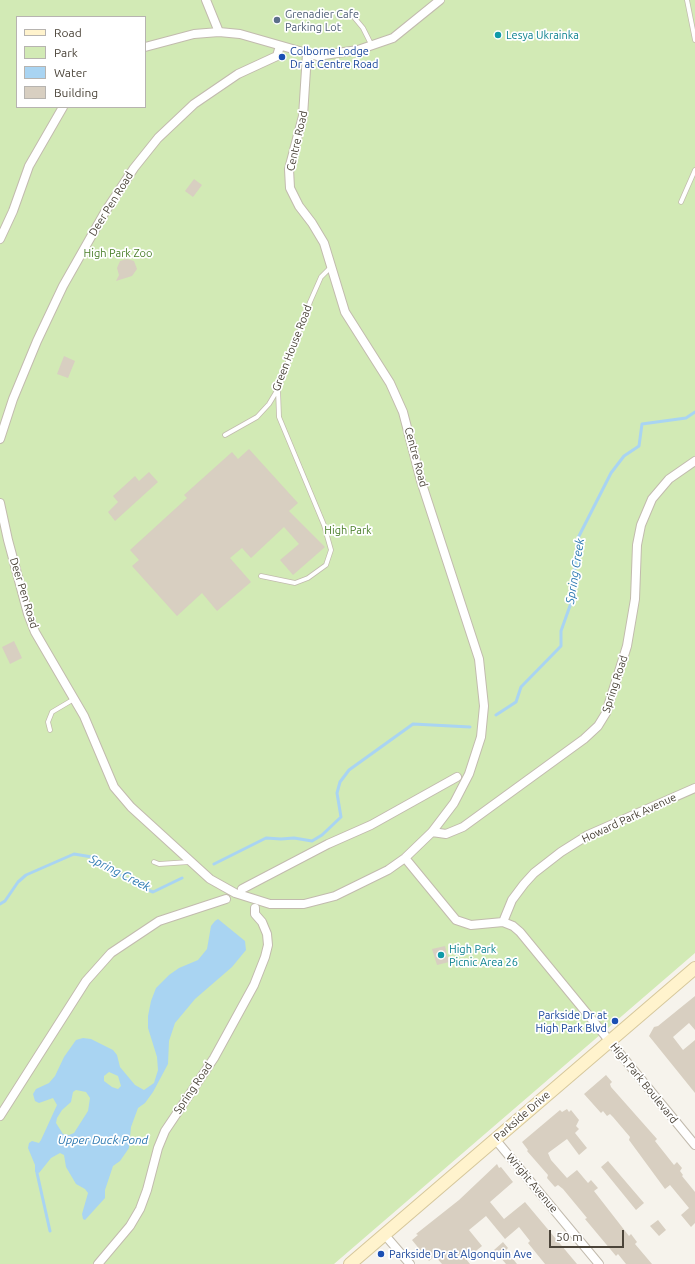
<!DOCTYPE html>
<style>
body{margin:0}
#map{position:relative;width:695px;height:1264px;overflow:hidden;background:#f6f3ec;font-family:Ubuntu,sans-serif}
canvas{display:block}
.legend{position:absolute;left:16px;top:16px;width:130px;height:92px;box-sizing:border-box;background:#fff;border:1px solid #b7b4b0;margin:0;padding:5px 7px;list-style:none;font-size:12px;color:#4b4439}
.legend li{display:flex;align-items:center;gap:8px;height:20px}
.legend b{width:20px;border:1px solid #b7b4b0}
.scale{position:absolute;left:549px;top:1230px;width:75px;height:18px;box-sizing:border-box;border:2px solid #4b4439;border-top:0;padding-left:5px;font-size:12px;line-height:14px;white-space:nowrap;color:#4b4439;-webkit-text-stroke:3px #fff;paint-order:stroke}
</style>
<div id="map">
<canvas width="695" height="1264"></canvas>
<ul class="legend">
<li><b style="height:5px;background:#fff3cd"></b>Road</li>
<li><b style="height:11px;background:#d2eab5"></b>Park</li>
<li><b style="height:11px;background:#a9d4f2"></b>Water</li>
<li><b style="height:11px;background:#d8cfc1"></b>Building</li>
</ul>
<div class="scale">50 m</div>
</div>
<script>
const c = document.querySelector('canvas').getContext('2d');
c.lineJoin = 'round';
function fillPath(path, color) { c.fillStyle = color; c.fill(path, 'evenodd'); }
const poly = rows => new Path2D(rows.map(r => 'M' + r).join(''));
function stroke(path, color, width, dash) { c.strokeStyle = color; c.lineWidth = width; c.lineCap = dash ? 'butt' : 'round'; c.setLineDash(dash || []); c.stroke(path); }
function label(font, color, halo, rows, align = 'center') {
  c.font = font + ' Ubuntu,sans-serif'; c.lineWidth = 3.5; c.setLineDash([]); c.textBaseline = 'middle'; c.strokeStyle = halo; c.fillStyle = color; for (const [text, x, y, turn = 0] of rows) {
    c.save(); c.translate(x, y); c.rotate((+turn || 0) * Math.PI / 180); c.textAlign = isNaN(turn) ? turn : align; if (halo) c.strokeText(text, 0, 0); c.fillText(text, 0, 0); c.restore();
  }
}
fillPath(poly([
 [0,0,695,0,695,953,334,1264,0,1264],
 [17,17,145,17,145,107,17,107]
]), '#d2eab5');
fillPath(poly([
 [218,919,245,941,246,950,232,967,195,999,175,1023,169,1041,168,1064,153,1092,145,1103,138,1108,131,1127,129,1148,120,1161,113,1166,105,1190,105,1198,85,1220,83,1219,82,1214,88,1193,85,1189,76,1184,66,1167,64,1155,60,1153,51,1158,39,1173,35,1172,35,1165,28,1148,29,1143,32,1141,39,1143,41,1140,57,1105,53,1098,39,1103,35,1101,33,1094,36,1089,49,1083,55,1076,64,1057,76,1040,83,1038,91,1039,113,1050,117,1055,120,1067,135,1085,144,1090,154,1083,158,1070,157,1057,148,1028,148,1016,151,1001,156,988,169,975,179,968,198,960,207,949,211,926,215,921],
 [109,1072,118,1076,121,1086,118,1089,112,1087,104,1081,104,1076],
 [76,1090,86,1092,90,1098,88,1111,74,1133,69,1135,63,1134,56,1123,57,1118,62,1110,71,1102,73,1092]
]), '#a9d4f2');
stroke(poly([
 [496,715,516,702,521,687,561,646,561,631,571,603,578,538,611,473,624,456,639,446,642,424,686,418,695,412],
 [214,864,266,838,281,839,294,838,312,841,322,835,341,817,337,793,340,782,349,770,413,724,470,727],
 [0,904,5,901,18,882,26,875,74,854,92,857,138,886,153,892,182,878],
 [37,1173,50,1231]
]), '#a9d4f2', 3);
fillPath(poly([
 [194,179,202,185,193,197,185,191],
 [127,259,134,261,137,269,132,276,116,281,119,275,117,268,120,261],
 [64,356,75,361,68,378,57,374],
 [249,449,298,503,289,511,325,547,293,575,280,560,299,544,284,527,251,558,242,548,230,558,251,582,217,611,202,593,177,616,132,566,139,560,130,550,187,498,184,495,232,452,238,459],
 [149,472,158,482,115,521,108,512,118,502,113,496,135,476,139,481],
 [14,641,22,658,10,664,2,647],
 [445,946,449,962,437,965,432,949],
 [695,996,695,1030,689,1023,673,1037,683,1050,695,1040,695,1093,649,1036,654,1027,658,1026],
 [606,1075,612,1082,610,1084,611,1087,657,1139,655,1141,674,1165,677,1162,682,1168,680,1171,683,1175,682,1176,695,1192,695,1223,691,1227,681,1215,689,1208,670,1185,665,1189,629,1140,630,1137,613,1117,610,1114,607,1116,603,1111,601,1113,584,1094],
 [567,1109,569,1112,571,1110,579,1120,576,1126,579,1129,575,1133,587,1148,579,1155,567,1139,548,1153,551,1160,567,1178,577,1170,588,1183,591,1180,598,1188,594,1191,629,1236,631,1234,637,1242,635,1244,652,1264,626,1264,618,1254,616,1256,585,1219,587,1218,563,1189,558,1185,555,1187,554,1186,547,1178,548,1175,527,1151,528,1150,522,1142,560,1110,562,1112],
 [608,1161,644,1203,636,1210,601,1167],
 [497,1164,499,1168,501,1167,513,1182,490,1202,504,1219,525,1202,577,1264,545,1264,528,1243,530,1241,519,1227,505,1239,486,1216,469,1230,482,1246,466,1259,470,1264,442,1264,435,1256,429,1261,412,1240,418,1235,416,1234,459,1200],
 [658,1220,666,1230,659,1236,650,1226],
 [503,1242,508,1248,506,1250,517,1264,506,1264,494,1250]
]), '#d8cfc1');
const lane = poly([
 [687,0,695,40],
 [353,16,363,28,372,46],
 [681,202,695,170],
 [225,435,257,417,269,404,278,389,310,302,321,277,331,267],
 [261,576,295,583,308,578,326,565,331,550,324,525,279,417,278,389],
 [50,730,48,722,52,712,74,699],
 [154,862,159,864,189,862]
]);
const street = poly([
 [206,0,219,32],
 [145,47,194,34,219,32,240,34,317,56,358,50,393,38,440,0],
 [0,239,13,211,29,166,63,107],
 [0,439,13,399,37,341,63,286,105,212,134,168,158,138,194,104,238,74,277,56,280,46],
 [0,503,8,540,28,614,35,632,84,716,114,787,131,807,210,879,235,893,270,904,304,904,335,896,388,870,405,858,432,832,454,803,469,774,481,737,484,706,479,659,421,481,403,412,390,383,345,312,324,243,312,223,299,206,290,188,289,169,303,116,307,54],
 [432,832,446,834,463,827,584,739,598,726,606,713,627,646,635,599,637,545,641,525,652,499,669,479,695,461],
 [405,858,456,920,471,925,503,922,513,926,520,932,695,1145],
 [242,889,328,844,371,825,457,777],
 [503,922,512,900,524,884,534,873,561,852,588,835,695,788],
 [0,1116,86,981,111,953,159,921,226,899],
 [495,1139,599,1264],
 [384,1234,410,1264],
 [98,1264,130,1226,140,1209,147,1190,158,1148,165,1131,214,1058,254,985,265,957,268,945,267,934,262,922,255,914,255,908]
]);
const secondary = poly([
 [350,1264,695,968]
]);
stroke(lane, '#c2bbae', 5.5);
stroke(street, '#c2bbae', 10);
stroke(secondary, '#d6c79b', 14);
stroke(lane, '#fff', 4);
stroke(street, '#fff', 8);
stroke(secondary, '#fff3cd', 12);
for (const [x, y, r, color] of [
 [277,20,4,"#5c6f8a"],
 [498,35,4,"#0f9aa8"],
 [282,57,4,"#1a4fb4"],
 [441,955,4,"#0f9aa8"],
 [615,1021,4,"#1a4fb4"],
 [381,1254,4,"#1a4fb4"]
]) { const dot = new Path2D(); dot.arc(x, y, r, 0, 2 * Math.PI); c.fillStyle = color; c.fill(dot); stroke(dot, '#fff', 1.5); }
label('11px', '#4e5e75', '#fff', [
 ["Grenadier Cafe",285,14],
 ["Parking Lot",285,27]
], 'left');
label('11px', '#0d838f', '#fff', [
 ["Lesya Ukrainka",506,35],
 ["High Park",449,949],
 ["Picnic Area 26",449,962]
], 'left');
label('11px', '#164399', '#fff', [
 ["Colborne Lodge",290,51],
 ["Dr at Centre Road",290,64],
 ["Parkside Dr at",607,1015,"right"],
 ["High Park Blvd",607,1028,"right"],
 ["Parkside Dr at Algonquin Ave",389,1254]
], 'left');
label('11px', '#4b4439', '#fff', [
 ["Centre Road",297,141,-77],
 ["Deer Pen Road",111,204,-58],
 ["Green House Road",292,348,-69],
 ["Centre Road",416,457,75],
 ["Deer Pen Road",24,593,73],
 ["Spring Road",615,684,-72],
 ["Howard Park Avenue",629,818,-25],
 ["High Park Boulevard",644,1083,51],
 ["Spring Road",193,1088,-56],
 ["Parkside Drive",522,1116,-41],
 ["Wright Avenue",532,1183,50]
]);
label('11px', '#4a7f2a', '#fff', [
 ["High Park Zoo",118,253],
 ["High Park",348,530]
]);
label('italic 12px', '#2e7ab2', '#fff', [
 ["Spring Creek",575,571,-81],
 ["Spring Creek",120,873,27],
 ["Upper Duck Pond",103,1140]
]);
</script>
